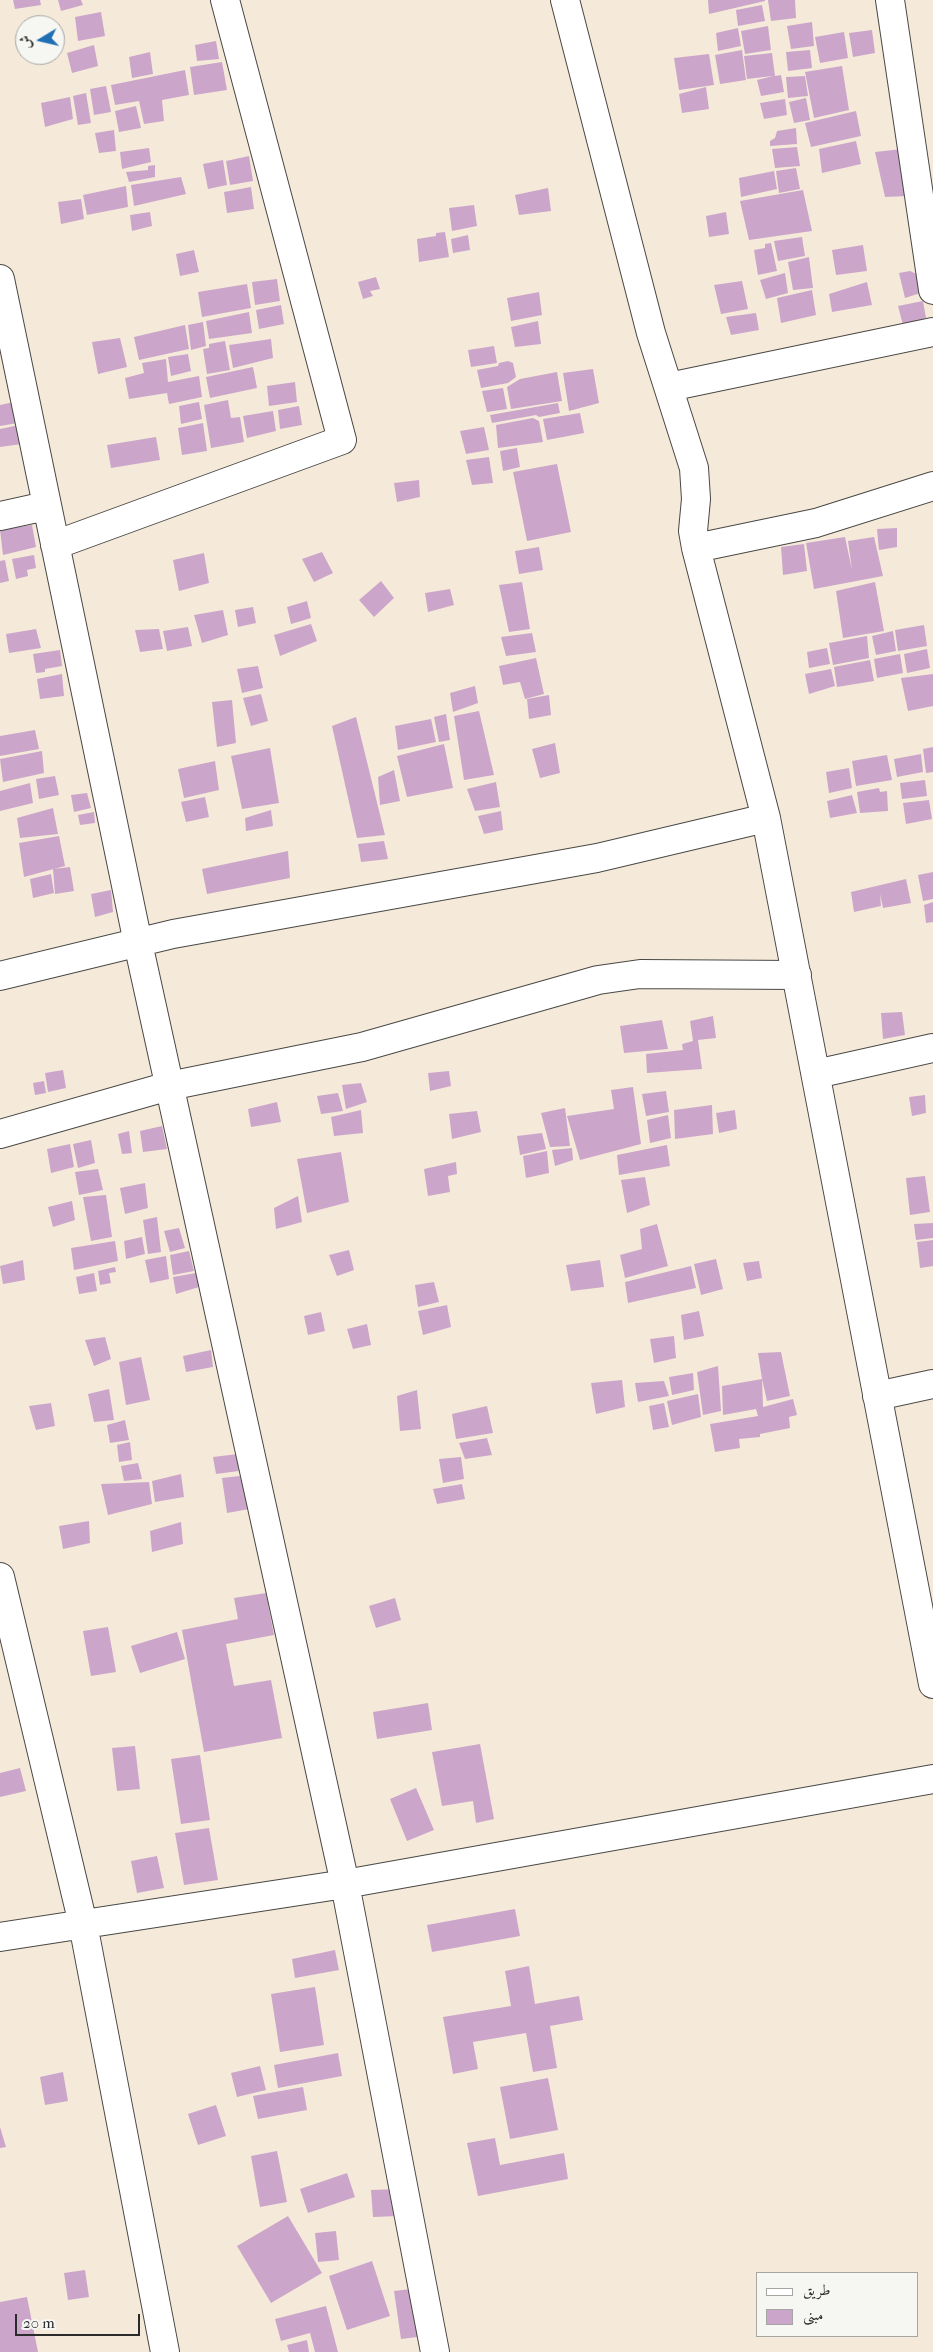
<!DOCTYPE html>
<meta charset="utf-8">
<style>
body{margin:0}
#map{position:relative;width:933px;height:2352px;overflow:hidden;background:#f5eada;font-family:"IM FELL French Canon",Amiri,serif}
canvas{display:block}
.legend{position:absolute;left:756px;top:2272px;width:162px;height:65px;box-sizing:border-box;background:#f6f6f2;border:1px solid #a5a5a2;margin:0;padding:6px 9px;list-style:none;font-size:15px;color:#2b2b2b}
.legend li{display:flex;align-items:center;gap:10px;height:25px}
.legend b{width:25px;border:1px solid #a5a5a2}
.north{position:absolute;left:15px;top:15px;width:50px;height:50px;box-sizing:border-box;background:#f6f6f2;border:1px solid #a5a5a2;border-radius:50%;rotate:261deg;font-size:14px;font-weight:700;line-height:20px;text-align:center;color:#2b2b2b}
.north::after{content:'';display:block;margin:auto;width:18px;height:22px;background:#1f6fb2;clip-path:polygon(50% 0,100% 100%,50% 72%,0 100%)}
.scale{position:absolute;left:15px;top:2314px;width:125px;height:22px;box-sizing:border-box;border:2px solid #2b2b2b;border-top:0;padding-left:6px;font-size:15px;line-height:18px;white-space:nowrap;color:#2b2b2b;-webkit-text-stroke:4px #f6f6f2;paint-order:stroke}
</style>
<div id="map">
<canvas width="933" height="2352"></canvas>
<ul class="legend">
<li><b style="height:6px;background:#fff"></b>طريق</li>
<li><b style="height:14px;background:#cca6ca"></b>مبنى</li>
</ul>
<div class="north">ش</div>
<div class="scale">20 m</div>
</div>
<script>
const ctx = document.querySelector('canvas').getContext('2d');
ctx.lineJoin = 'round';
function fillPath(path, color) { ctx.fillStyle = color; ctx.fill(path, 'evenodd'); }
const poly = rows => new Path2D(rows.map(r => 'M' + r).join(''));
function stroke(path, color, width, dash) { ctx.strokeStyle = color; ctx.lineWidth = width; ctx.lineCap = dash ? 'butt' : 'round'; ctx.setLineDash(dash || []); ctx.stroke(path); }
const building = poly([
 [13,0,40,0,41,5,15,9],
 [58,0,81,0,83,5,61,11],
 [708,0,765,0,765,1,709,14],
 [768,0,795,0,796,18,771,21],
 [762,5,765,21,738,26,736,10],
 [101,12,105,36,78,41,75,17],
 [812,22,814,46,791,49,787,26],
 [768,26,771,50,745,54,741,31],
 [738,28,741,46,718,51,716,33],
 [872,30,875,53,853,57,849,33],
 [844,32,848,58,820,63,815,37],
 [216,41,219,59,197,61,195,45],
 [94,45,98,66,72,73,67,53],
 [742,50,746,80,720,84,715,55],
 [810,50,812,68,788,71,786,52],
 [150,52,153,74,132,78,129,57],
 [772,53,775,76,781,75,784,92,761,96,757,80,773,76,747,79,744,56],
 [709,54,714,85,679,90,674,58],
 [222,62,227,90,194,95,190,67],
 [842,66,849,110,814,118,805,72],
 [185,70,189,95,162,100,164,121,144,124,139,101,115,105,111,85],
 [805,76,808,96,788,98,786,77],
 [106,86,111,112,94,115,90,89],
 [706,87,709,109,682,113,679,94],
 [86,93,91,123,78,125,73,96],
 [70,97,73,119,45,127,41,103],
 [806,98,810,120,794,123,789,102],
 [785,99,787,115,764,119,760,103],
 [136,106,141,128,119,132,115,111],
 [856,111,861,136,811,147,805,123],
 [796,128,797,144,770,146,770,141,775,138,777,131],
 [114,130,116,151,99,153,95,133],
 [856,141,861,164,822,173,819,149],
 [797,147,800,166,775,168,772,149],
 [149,148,151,162,122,169,120,152],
 [902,149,908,196,885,197,875,152],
 [249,156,253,181,230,185,226,161],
 [223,160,227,185,208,189,203,164],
 [155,165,155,177,129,182,126,172,148,170,148,166],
 [796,168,800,189,779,193,776,171],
 [774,171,777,189,741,197,739,178],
 [181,177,186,194,134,206,131,185],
 [126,186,128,207,87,215,83,195],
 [251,187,254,209,227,213,224,192],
 [548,188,551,211,519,215,515,195],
 [803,190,812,231,749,240,740,201],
 [81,199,84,219,61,224,58,202],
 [474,205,477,226,452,231,449,208],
 [150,212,152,226,132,231,130,215],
 [726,212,729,234,709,237,706,216],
 [445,232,449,257,419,262,417,239,436,236,436,233],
 [468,235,470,250,453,253,451,239],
 [802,237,805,256,778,261,774,241],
 [771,243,777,271,758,275,754,250,765,248,765,244],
 [863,245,867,271,836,275,832,250],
 [194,250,199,272,180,276,176,254],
 [809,257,813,288,793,290,788,262],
 [910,271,925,278,927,291,905,298,899,273],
 [785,273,788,293,766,299,760,280],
 [376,277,380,289,370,291,373,296,363,299,358,282],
 [277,279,280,301,255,305,252,282],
 [742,281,748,309,721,314,714,285],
 [867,282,872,305,832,312,829,294],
 [247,284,251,308,202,317,198,292],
 [812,290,816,315,781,323,777,298],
 [539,292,542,315,511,321,507,298],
 [923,301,926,318,903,325,898,306],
 [281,305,284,324,259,329,256,310],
 [249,312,252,333,209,339,206,321],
 [756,313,759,330,731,335,726,317],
 [538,321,541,344,515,347,511,327],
 [203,322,206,346,191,350,188,325],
 [185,325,189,349,139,360,134,337],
 [120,338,127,367,98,374,92,342],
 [271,339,273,358,233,368,229,345],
 [225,341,230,370,207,374,203,349,209,348,209,344],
 [494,346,497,363,471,367,468,350],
 [188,354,191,371,171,376,168,357],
 [166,359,168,382,199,376,202,397,169,404,167,393,129,399,125,378,144,373,142,363],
 [508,361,513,363,516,377,508,383,481,388,477,370,498,366,499,363],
 [253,367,257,388,210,398,206,377],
 [593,369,599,403,569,411,563,373],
 [557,372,562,401,511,409,507,387,520,379],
 [295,382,297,402,269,406,267,386],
 [503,388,507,409,487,412,482,391],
 [228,400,231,418,240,417,244,442,211,448,204,405],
 [14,402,18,423,0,426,0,405],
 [199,402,202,419,181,424,179,406],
 [558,403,560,413,539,417,536,415,492,423,490,415],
 [299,406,302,425,280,429,278,410],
 [273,411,276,431,247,438,243,416],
 [580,413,584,433,547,440,543,419],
 [533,418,539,421,543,442,498,448,496,425],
 [203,423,207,451,182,455,178,428],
 [19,425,22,444,0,447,0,429],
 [484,427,489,450,466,454,460,431],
 [156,437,160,460,111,468,107,445],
 [517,448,520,467,503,471,500,451],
 [489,457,493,483,472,485,466,460],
 [557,464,571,532,527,541,513,472],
 [419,480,420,497,397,502,394,483],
 [32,525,36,547,3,555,0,530],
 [897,528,897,547,879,550,877,529],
 [845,537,852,570,848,541,874,537,883,576,814,589,806,543],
 [804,544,807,571,783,575,781,547],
 [539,547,543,570,519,574,515,551],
 [322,552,333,573,314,582,302,559],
 [204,553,209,583,179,591,173,560],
 [34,555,36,568,27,570,28,576,16,579,12,559],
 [5,560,9,581,0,583,0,561],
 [381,581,394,598,374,617,359,600],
 [522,582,530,629,509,632,499,585],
 [875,582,884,631,843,638,836,591],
 [450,589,454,605,428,612,425,593],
 [307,601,311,618,291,624,287,607],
 [253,607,256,623,238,627,235,610],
 [223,610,228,635,202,643,194,615],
 [311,624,317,641,280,656,274,635],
 [924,625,927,646,898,651,895,630],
 [188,627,192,646,167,651,163,631],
 [36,629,41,648,9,653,6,634],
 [159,629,163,649,140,652,135,630],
 [893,631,896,651,876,655,872,636],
 [532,633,536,652,506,656,501,637],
 [867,636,869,658,833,665,829,643],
 [827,648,830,664,809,668,807,652],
 [927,649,930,668,907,673,904,654],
 [60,650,62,666,45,669,45,672,36,673,33,654],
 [900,654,903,673,877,678,874,659],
 [536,658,544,694,525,699,520,682,503,685,499,666],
 [870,660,874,681,837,687,834,667],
 [258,666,263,688,242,693,237,669],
 [831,669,835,686,809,694,805,674],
 [62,674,64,696,40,699,37,679],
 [933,674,933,706,908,711,901,678],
 [475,686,478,703,453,712,450,693],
 [261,694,268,721,251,726,243,698],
 [549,695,551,715,529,719,527,699],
 [232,700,236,743,217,747,212,702],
 [479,711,494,775,464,780,454,716],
 [446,714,450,740,439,742,434,717],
 [356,717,385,835,357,838,332,726],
 [431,719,436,742,398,750,395,726],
 [35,730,39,749,0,756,0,736],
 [555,743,560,773,540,778,532,749],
 [444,744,453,788,407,797,397,756],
 [933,747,933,772,926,773,923,749],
 [270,748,279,803,242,809,231,756],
 [42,751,44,773,3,782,0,759],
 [921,754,923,772,897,777,894,759],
 [887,755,892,780,856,786,852,761],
 [215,761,219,790,184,798,178,769],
 [849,768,852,788,829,793,826,772],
 [394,770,400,801,380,805,378,777],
 [55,776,59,795,39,799,36,779],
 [925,780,927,796,902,799,900,783],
 [496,782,500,807,475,811,467,789],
 [30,783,33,803,0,811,0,791],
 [879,788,880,792,887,791,888,811,860,813,857,792],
 [87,793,91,808,74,812,71,795],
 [852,795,857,813,830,818,827,801],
 [205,797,209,817,186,822,181,802],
 [929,800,932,819,906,824,903,803],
 [53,808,58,834,20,838,17,818],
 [271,810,273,826,246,831,245,818],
 [501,811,503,830,484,834,478,816],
 [94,812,95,823,80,825,78,815],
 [59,836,65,866,24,877,19,843],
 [384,841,388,859,361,862,358,844],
 [288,851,290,878,207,894,202,869],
 [70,867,74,891,55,894,53,869],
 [933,872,933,899,923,901,918,875],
 [51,874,54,893,33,898,30,879],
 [906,879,911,903,883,908,880,894,881,906,854,912,851,892],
 [111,890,113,912,95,917,91,894],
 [933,902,933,922,926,923,924,905],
 [902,1012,905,1035,883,1039,881,1013],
 [713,1016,716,1038,698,1040,702,1069,647,1073,646,1054,683,1050,682,1044,693,1041,690,1021],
 [662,1020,668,1049,624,1053,620,1026],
 [63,1070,66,1088,48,1092,45,1073],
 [449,1071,451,1086,430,1091,428,1073],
 [44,1081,46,1093,35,1095,33,1083],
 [361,1083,367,1102,346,1109,342,1085],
 [633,1087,641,1144,580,1160,567,1116,614,1109,611,1090],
 [666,1091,669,1112,646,1116,642,1094],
 [338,1093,343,1111,321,1114,317,1096],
 [925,1095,926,1113,912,1116,909,1097],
 [277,1102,281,1122,251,1127,248,1109],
 [712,1105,713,1134,675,1139,674,1110],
 [565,1108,570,1146,550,1147,541,1113],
 [361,1110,363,1133,334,1136,331,1117],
 [735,1110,737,1129,719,1133,716,1113],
 [477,1111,481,1132,452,1139,449,1114],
 [668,1115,671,1138,650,1143,647,1120],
 [162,1126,167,1149,143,1152,140,1131],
 [129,1131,132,1153,122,1154,118,1134],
 [542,1133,546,1149,520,1155,517,1136],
 [91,1140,95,1163,78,1168,73,1144],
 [70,1144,74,1167,51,1173,47,1149],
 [667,1145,670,1166,619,1175,617,1155],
 [572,1148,573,1160,555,1166,552,1150],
 [547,1151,549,1173,526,1178,523,1156],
 [341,1152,349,1202,307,1213,297,1159],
 [456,1162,457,1174,448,1176,450,1192,428,1196,424,1169],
 [98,1169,103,1190,79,1195,75,1172],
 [925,1176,930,1212,910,1215,906,1178],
 [645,1177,650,1205,627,1213,621,1180],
 [145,1183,148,1208,125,1214,120,1188],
 [106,1195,112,1237,91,1241,83,1197],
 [298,1196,302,1222,276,1229,274,1208],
 [72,1201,75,1220,53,1227,48,1207],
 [157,1217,161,1252,148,1254,143,1220],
 [933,1223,933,1238,916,1240,914,1224],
 [657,1224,668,1266,625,1278,620,1255,642,1249,640,1229],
 [179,1228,185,1248,170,1252,164,1231],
 [142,1237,145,1254,126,1259,124,1241],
 [933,1240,933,1266,920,1268,917,1242],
 [115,1241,118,1261,74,1270,71,1248],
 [349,1250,354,1270,337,1276,329,1255],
 [189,1251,194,1271,173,1275,170,1255],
 [166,1256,169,1279,150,1283,145,1260],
 [716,1259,723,1289,701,1295,694,1264],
 [23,1260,25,1280,3,1284,0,1266],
 [600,1260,604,1287,571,1291,566,1265],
 [759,1261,762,1278,747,1281,743,1263],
 [691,1266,696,1288,628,1303,625,1282],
 [115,1267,116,1272,109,1273,111,1283,100,1285,98,1271],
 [94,1273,97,1291,79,1294,76,1277],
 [196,1273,199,1287,176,1294,173,1277],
 [434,1282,439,1302,418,1307,415,1285],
 [447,1305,451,1327,423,1335,418,1311],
 [699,1311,704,1336,684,1340,681,1315],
 [321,1312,325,1331,308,1335,304,1316],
 [367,1324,371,1345,353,1349,347,1329],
 [674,1336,676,1358,654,1363,650,1339],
 [105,1337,111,1359,94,1366,85,1340],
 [211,1350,213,1367,186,1372,183,1356],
 [781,1352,790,1396,767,1401,762,1379,763,1407,793,1399,797,1415,789,1417,790,1428,760,1434,760,1437,739,1439,740,1448,715,1452,710,1424,758,1416,756,1409,723,1415,722,1386,762,1379,758,1353],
 [141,1357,150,1400,126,1405,119,1362],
 [718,1366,721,1411,703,1415,697,1372],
 [693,1373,694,1390,672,1395,669,1377],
 [622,1380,625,1407,596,1414,591,1383],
 [664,1381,669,1396,638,1402,635,1383],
 [109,1389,114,1420,94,1422,88,1394],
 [417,1390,421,1429,400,1431,397,1396],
 [698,1394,701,1417,672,1425,667,1401],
 [51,1403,55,1426,36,1430,29,1406],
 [664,1403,669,1427,653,1430,649,1406],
 [487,1406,493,1433,456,1439,452,1414],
 [125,1420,129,1440,110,1443,107,1425],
 [487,1438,492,1455,465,1459,459,1443],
 [130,1442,132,1460,119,1462,117,1445],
 [238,1454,239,1471,216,1474,213,1457],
 [461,1457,464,1479,443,1483,439,1459],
 [138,1463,142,1479,124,1481,121,1466],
 [181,1474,184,1497,155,1502,152,1481],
 [240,1476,249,1509,227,1513,222,1478],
 [149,1482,152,1504,108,1515,101,1484],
 [462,1484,465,1499,437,1504,433,1489],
 [89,1521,90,1543,63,1549,59,1526],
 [181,1522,183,1544,152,1552,150,1531],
 [266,1593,274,1635,226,1644,234,1686,271,1680,282,1738,204,1752,182,1630,238,1619,234,1598],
 [395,1598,401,1620,376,1628,369,1606],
 [108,1627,116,1672,91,1676,83,1631],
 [177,1632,185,1659,140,1673,131,1646],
 [428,1703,432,1730,377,1739,373,1712],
 [480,1744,494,1819,476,1823,473,1801,442,1806,432,1752],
 [135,1746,140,1789,117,1791,112,1748],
 [200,1755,210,1820,181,1824,171,1759],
 [20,1768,26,1791,0,1797,0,1773],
 [416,1788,434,1830,407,1841,390,1799],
 [209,1828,218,1880,184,1885,175,1833],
 [157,1856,164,1888,137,1893,131,1861],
 [515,1909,520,1936,432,1952,427,1925],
 [335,1950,339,1970,295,1978,292,1959],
 [529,1966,535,2004,579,1996,583,2020,550,2026,557,2068,533,2072,526,2033,473,2042,478,2069,453,2074,443,2017,511,2006,505,1971],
 [315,1987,324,2045,280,2052,271,1994],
 [338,2053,342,2076,278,2088,274,2065],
 [260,2066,266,2090,237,2097,231,2073],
 [63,2072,68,2101,45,2105,40,2077],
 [548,2078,558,2130,510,2139,500,2087],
 [303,2087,307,2110,258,2119,253,2096],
 [216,2105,226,2136,198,2145,188,2114],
 [0,2127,6,2147,0,2148],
 [495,2138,500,2165,564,2153,568,2179,478,2196,467,2143],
 [277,2151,287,2202,260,2207,251,2156],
 [347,2173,355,2197,308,2213,300,2189],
 [398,2189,399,2216,373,2217,371,2190],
 [288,2216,322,2273,271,2303,237,2246],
 [336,2231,339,2260,318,2262,315,2233],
 [372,2261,390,2316,347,2330,329,2276],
 [85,2270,89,2297,68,2300,64,2273],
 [419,2288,426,2336,401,2339,394,2291],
 [27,2297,38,2352,0,2352,0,2302],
 [326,2306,338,2352,315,2352,310,2333,281,2341,275,2319],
 [307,2340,309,2352,289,2352,287,2345]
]);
const minor = poly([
 [565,0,651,333,694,468,696,499,693,531,696,548,766,818,933,1684],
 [890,0,933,290],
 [0,279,138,943,345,1884,435,2352],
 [669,387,933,332],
 [0,516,46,506],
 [55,545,342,440,225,0],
 [696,548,816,523,933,486],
 [0,976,173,934,597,858,766,818],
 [816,1074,933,1048],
 [0,1134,169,1086,362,1047,598,980,640,974,797,975],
 [877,1396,933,1384],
 [0,1577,83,1924,165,2352],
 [0,1937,345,1884,933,1779]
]);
fillPath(building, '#cca6ca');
stroke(minor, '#494845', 30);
stroke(minor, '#fff', 28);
</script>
